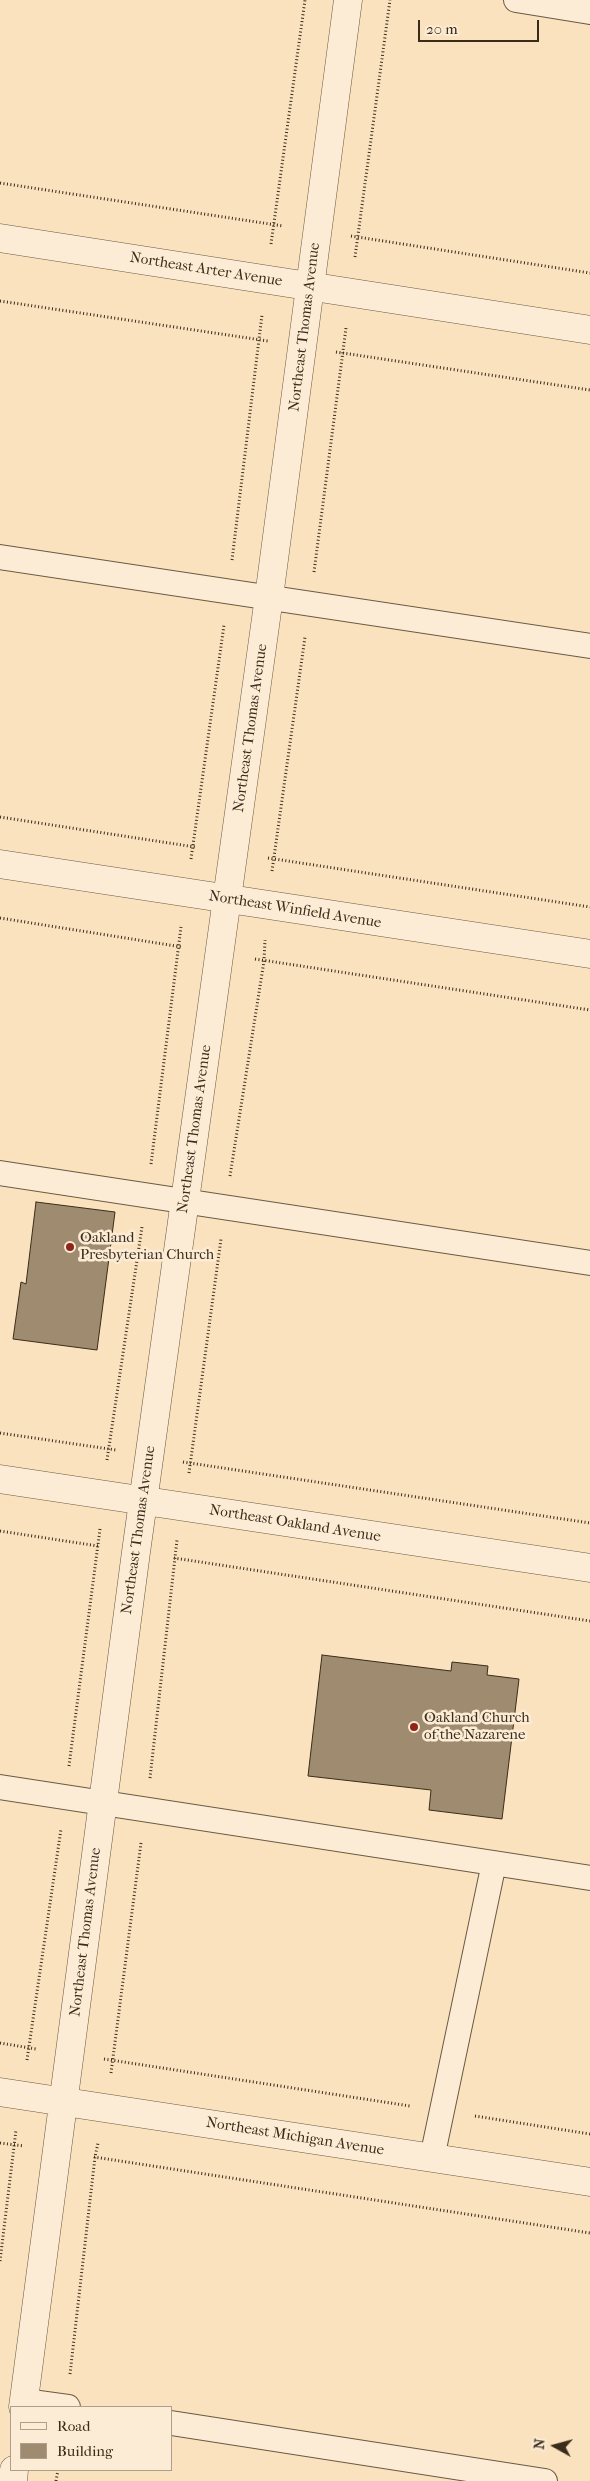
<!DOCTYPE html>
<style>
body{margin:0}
#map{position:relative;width:590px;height:2481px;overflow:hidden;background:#fbe2bf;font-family:"IM FELL French Canon",serif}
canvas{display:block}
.legend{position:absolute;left:10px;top:2406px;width:162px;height:65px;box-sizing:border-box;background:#fcecd5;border:1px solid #ae9f8a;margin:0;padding:6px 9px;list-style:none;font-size:15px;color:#3a2c1a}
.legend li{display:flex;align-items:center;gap:10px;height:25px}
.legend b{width:25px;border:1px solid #ae9f8a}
.north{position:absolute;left:530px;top:2421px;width:50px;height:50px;-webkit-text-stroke:4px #fcecd5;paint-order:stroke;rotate:277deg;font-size:14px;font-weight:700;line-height:20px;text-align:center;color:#3a2c1a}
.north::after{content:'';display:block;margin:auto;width:18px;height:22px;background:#3a2c1a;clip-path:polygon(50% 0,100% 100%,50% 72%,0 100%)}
.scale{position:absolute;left:418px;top:20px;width:121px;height:22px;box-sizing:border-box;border:2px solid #3a2c1a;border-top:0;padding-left:6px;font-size:15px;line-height:18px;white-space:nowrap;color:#3a2c1a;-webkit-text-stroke:4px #fcecd5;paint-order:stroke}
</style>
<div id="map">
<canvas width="590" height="2481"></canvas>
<ul class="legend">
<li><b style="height:6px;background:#fcecd5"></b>Road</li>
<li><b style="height:14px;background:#9e8b70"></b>Building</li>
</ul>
<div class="north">N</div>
<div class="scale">20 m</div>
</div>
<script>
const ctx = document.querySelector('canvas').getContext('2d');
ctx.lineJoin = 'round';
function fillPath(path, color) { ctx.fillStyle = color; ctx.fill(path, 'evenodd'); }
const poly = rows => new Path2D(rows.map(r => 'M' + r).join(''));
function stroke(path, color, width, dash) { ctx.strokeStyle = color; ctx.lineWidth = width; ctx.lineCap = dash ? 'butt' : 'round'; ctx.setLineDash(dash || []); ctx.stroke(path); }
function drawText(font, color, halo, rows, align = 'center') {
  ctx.font = font + ' "IM FELL French Canon",serif'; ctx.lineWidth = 5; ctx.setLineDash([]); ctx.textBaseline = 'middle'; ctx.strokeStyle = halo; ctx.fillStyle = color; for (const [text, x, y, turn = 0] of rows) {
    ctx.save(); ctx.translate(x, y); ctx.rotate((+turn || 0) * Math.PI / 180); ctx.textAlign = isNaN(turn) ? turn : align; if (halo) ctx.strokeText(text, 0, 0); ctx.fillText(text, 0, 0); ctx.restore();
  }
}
const building = poly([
 [36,1202,115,1212,97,1350,13,1339,21,1282,26,1284,36,1202],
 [322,1655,451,1671,452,1662,488,1666,487,1675,519,1679,502,1819,429,1810,431,1790,308,1776,322,1655]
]);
const path = poly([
 [0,183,283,226],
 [351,236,590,273],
 [271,244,305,0],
 [355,257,390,0],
 [0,301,268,341],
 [336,352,590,390],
 [232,560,262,315],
 [314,572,346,328],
 [0,817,195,847],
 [268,858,590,907],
 [191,859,224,625],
 [272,871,305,637],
 [0,918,182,947],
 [255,959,590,1010],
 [151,1164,181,927],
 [230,1176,264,961,265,940],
 [0,1433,116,1450],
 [107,1460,142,1227],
 [183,1462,590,1523],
 [189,1473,221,1239],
 [0,1531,98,1546],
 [174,1558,590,1621],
 [69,1766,100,1529],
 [150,1778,177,1540],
 [0,2043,36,2049],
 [104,2059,410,2106],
 [27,2060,61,1829],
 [111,2073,141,1843],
 [475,2116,590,2134],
 [0,2143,24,2146],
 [94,2157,590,2233],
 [0,2261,16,2130],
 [70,2374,95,2157,98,2143],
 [56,2481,58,2470]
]);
const service = poly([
 [516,0,590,12],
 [0,557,590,646],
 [0,1173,590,1263],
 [0,1787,590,1878],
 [432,2158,494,1863],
 [24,2401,68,2407],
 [171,2423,545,2481]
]);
const minor = poly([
 [0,238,590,330],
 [0,864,590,954],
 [0,1479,590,1568],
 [0,2092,590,2182],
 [23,2407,136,1552,269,597,348,0],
 [13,2481,14,2470]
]);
const markers = [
 [70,1247,5,"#8f2418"],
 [414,1727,5,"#8f2418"]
];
const streetNames = [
 ["Northeast Arter Avenue",206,270,9],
 ["Northeast Thomas Avenue",305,327,-83],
 ["Northeast Thomas Avenue",251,728,-82],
 ["Northeast Winfield Avenue",295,910,9],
 ["Northeast Thomas Avenue",195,1129,-82],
 ["Northeast Oakland Avenue",295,1524,9],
 ["Northeast Thomas Avenue",139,1530,-82],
 ["Northeast Thomas Avenue",86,1932,-83],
 ["Northeast Michigan Avenue",295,2137,9]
];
const poiNames = [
 ["Oakland",80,1238],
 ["Presbyterian Church",80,1255],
 ["Oakland Church",424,1718],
 ["of the Nazarene",424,1735]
];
fillPath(building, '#9e8b70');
stroke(building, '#3a2c1a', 1);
stroke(service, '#6a5a43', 26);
stroke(minor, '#6a5a43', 29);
stroke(path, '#3a2c1a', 3, [1, 2.5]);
stroke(service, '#fcecd5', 24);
stroke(minor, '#fcecd5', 28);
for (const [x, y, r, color] of markers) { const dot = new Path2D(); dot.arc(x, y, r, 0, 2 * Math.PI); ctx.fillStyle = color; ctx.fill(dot); stroke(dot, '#fcecd5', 2); }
drawText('15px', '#3a2c1a', '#fcecd5', streetNames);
drawText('15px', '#3a2c1a', '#fcecd5', poiNames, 'left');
</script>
